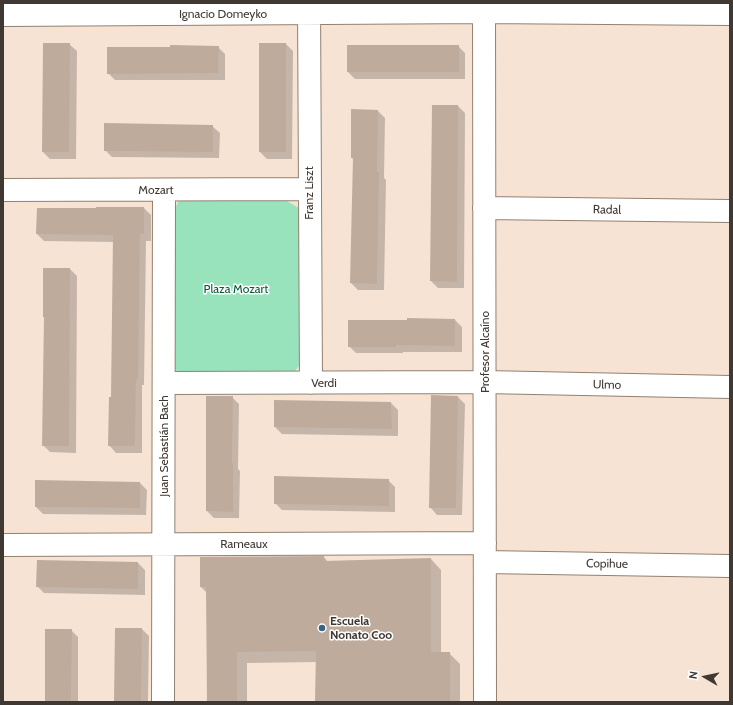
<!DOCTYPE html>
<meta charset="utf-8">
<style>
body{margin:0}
#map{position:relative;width:733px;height:705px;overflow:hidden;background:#f7e3d3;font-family:Cabin,sans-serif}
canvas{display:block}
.frame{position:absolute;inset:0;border:4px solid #403832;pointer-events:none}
.north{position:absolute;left:685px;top:657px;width:40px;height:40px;-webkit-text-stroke:3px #fff;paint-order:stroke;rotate:279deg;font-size:11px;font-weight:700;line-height:16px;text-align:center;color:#403832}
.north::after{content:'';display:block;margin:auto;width:14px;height:18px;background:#403832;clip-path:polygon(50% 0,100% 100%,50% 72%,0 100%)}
</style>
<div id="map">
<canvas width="733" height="705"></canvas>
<div class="frame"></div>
<div class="north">N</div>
</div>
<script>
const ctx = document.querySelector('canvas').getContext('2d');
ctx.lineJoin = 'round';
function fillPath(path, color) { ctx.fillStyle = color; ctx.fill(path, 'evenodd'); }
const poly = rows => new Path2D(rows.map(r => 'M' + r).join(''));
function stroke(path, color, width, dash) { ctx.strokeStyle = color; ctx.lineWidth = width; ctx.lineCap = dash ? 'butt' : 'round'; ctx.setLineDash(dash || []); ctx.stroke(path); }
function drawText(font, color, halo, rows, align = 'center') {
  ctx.font = font + ' Cabin,sans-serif'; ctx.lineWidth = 3; ctx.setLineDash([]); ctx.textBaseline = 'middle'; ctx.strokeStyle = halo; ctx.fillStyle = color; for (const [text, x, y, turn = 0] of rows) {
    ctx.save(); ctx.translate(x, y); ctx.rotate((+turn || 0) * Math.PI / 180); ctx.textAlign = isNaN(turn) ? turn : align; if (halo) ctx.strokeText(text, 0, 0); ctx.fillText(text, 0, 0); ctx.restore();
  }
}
const green = poly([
 [179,200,287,201,299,208,299,366,291,376,183,377,173,367,174,211]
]);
const shadow = poly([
 [69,44,77,51,76,159,50,159,43,152],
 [286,44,293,51,292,159,267,159,260,152],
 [458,46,465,53,465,79,355,79,348,72],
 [218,47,225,54,225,80,115,80,108,73],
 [433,106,458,106,465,113,464,288,438,288,431,281],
 [378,111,385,118,384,178,386,180,384,290,358,290,351,283,354,160,352,158],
 [212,126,220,133,219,158,112,157,105,150],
 [144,208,151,215,151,241,146,241,144,385,142,385,142,453,116,453,109,445,112,398,114,242,44,241,37,234,38,209],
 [44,269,70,269,77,276,76,453,50,452,43,445,45,318],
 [455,320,462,327,462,352,403,352,403,353,356,353,349,346],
 [232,397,239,404,238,469,240,471,239,518,214,518,207,511],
 [458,397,465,404,462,515,437,515,430,507],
 [275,401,391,403,398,410,398,436,282,434,275,427],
 [388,480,395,487,395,512,282,510,275,503],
 [140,483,147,490,146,515,43,514,36,507],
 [324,557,328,562,431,559,441,570,441,653,449,653,460,664,460,702,316,702,317,662,247,663,247,702,208,702,207,593,201,587],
 [138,563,145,570,145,595,44,593,37,586],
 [142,629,149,636,148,702,115,702],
 [71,630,78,637,78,702,45,702]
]);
const building = poly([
 [43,43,70,43,69,152,42,152],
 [259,43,286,43,286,152,259,152],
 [170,45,219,46,218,73,107,74,107,47,170,47],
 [347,45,459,45,459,72,347,72],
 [432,105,458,105,457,282,430,281],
 [351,109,378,110,377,172,379,172,377,284,350,283,353,158,351,158],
 [104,123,213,125,213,152,104,151],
 [96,207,144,207,144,234,140,234,138,379,136,379,135,446,108,446,109,397,111,397,113,235,36,234,37,208,96,208],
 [43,268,70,268,69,446,42,446,44,317,43,317],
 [407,318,455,319,455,346,396,345,396,347,348,347,348,320,407,320],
 [431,395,458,396,456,508,429,508],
 [206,396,233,396,232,463,233,463,233,512,206,511],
 [274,400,391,402,392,429,274,427],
 [274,476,389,479,389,506,274,504],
 [35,480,140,482,140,508,35,507],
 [324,556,324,561,431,558,431,652,450,652,450,702,315,702,316,651,237,652,237,702,207,702,206,587,200,587,200,557],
 [37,560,138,562,138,589,36,587],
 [115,628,142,628,141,702,114,702],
 [45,629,72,629,71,702,45,702]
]);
const minor = poly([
 [309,3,311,383],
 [484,3,485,702],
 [3,15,484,12,730,14],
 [3,190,309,189],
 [484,208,730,211],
 [164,383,485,382,730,387],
 [3,545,485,543],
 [485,562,730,566],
 [163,702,164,190]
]);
const markers = [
 [322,628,4,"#346683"]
];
const streetNames = [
 ["Ignacio Domeyko",223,14],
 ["Mozart",156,190],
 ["Franz Liszt",309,193,-90],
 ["Radal",607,210,1],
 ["Profesor Alcaíno",485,352,-90],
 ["Verdi",324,383],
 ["Ulmo",607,385,1],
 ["Juan Sebastián Bach",164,446,-90],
 ["Rameaux",244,544],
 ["Copihue",607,564,1]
];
const parkNames = [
 ["Plaza Mozart",236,289]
];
const poiNames = [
 ["Escuela",330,621],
 ["Nonato Coo",330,635]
];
fillPath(green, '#99e3bc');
fillPath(shadow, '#0003');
fillPath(building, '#beab9c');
stroke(minor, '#928071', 24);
stroke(minor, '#fff', 22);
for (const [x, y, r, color] of markers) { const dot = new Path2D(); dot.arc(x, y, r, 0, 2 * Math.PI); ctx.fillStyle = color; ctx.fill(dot); stroke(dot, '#fff', 1.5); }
drawText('12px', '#403832', '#fff', streetNames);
drawText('12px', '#075839', '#fff', parkNames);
drawText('bold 12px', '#403832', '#fff', poiNames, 'left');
</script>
